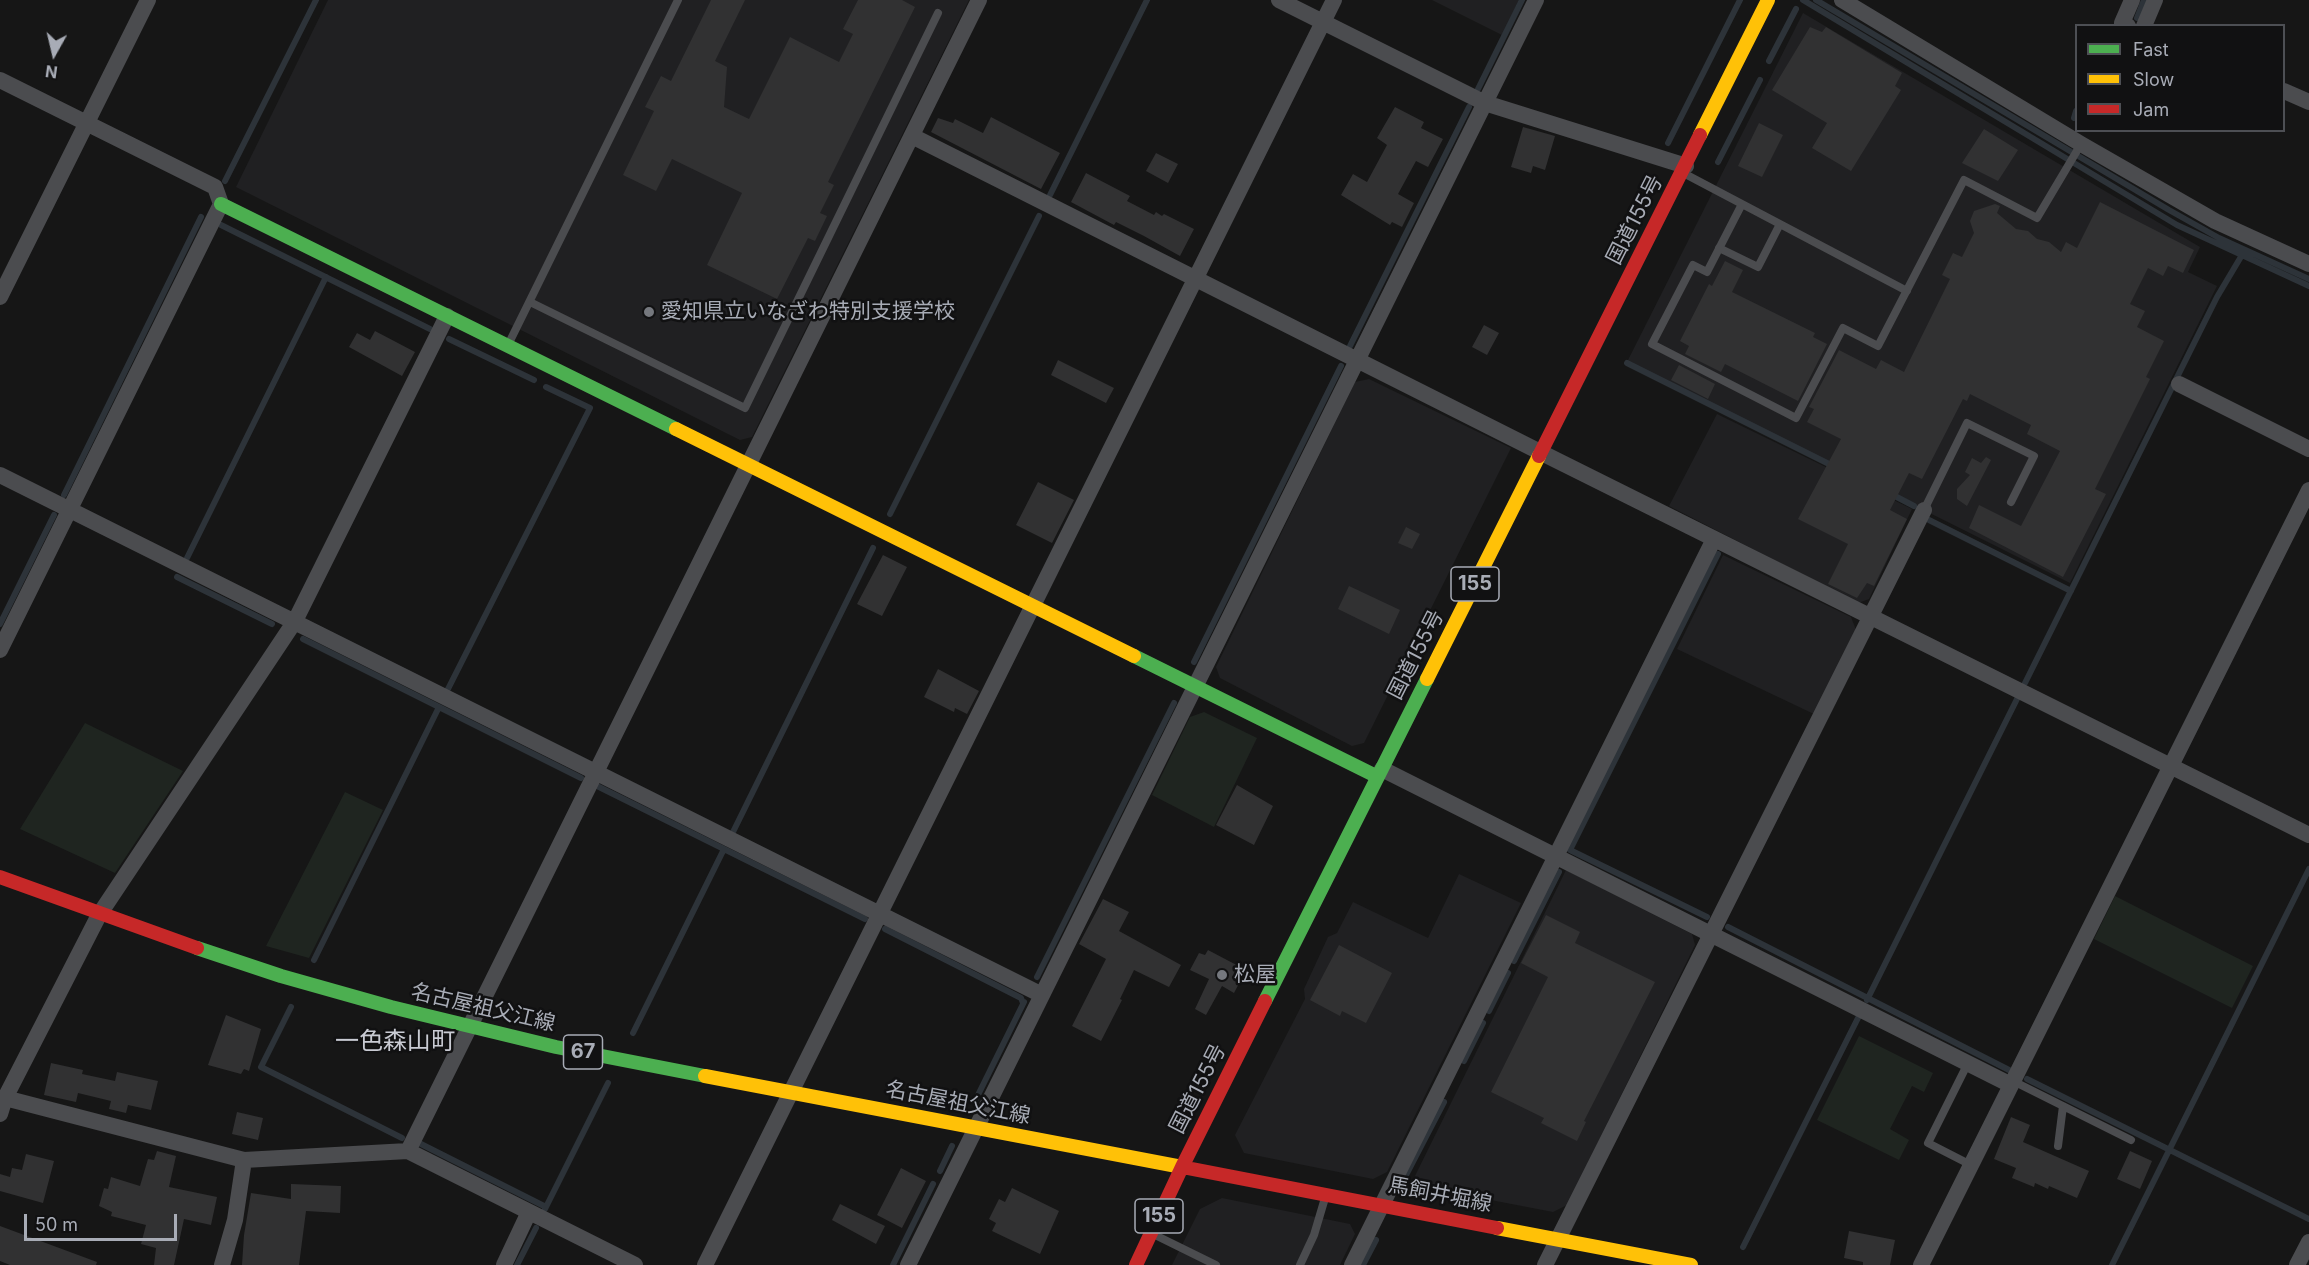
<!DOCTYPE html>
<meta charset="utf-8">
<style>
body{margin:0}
#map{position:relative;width:2309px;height:1265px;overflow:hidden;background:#161616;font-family:Inter,sans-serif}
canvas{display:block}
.legend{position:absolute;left:2075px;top:24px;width:210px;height:108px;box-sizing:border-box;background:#111112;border:2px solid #4d4f54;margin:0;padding:8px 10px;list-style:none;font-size:18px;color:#a8acb6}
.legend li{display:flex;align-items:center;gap:12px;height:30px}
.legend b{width:30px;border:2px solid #4d4f54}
.north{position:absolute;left:24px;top:24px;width:60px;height:60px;-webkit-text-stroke:4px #111112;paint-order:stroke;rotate:188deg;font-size:16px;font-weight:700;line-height:24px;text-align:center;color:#a8acb6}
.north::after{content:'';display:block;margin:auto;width:21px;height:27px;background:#a8acb6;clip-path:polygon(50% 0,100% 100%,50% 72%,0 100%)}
.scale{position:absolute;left:24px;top:1214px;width:153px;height:27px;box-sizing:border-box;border:3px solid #a8acb6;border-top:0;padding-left:8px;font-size:18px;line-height:21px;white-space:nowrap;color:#a8acb6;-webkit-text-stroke:4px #111112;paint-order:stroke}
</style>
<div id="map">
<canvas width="2309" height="1265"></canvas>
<ul class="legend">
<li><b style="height:8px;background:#4caf50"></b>Fast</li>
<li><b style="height:8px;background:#ffc107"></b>Slow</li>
<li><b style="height:8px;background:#c62828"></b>Jam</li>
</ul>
<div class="north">N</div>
<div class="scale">50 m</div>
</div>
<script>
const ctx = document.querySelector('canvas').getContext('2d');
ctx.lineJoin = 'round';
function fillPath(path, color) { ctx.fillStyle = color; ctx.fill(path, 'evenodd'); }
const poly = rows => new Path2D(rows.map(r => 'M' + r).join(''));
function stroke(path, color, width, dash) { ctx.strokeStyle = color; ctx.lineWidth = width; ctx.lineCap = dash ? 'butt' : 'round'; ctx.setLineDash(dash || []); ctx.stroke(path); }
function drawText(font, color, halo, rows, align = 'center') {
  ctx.font = font + ' Inter,"Noto Sans JP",sans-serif'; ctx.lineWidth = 5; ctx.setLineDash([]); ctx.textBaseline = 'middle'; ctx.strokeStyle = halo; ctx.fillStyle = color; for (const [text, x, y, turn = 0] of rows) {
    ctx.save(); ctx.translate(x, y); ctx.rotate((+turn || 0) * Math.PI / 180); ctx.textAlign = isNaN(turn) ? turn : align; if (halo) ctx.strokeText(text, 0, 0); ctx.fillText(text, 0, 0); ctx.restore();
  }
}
const built = poly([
 [328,0,969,0,752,437,740,440,236,187],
 [1432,0,1519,0,1502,35],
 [1803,13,2200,247,2188,272,2217,286,2070,583,1627,362],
 [1369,379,1511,448,1364,743,1352,746,1220,678,1216,667,1355,382],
 [1717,414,1912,509,1869,599,1858,603,1669,506],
 [1723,555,1851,617,1856,630,1816,715,1677,649],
 [1566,870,1692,934,1695,945,1567,1205,1553,1212,1418,1186,1413,1180],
 [1459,874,1521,903,1387,1172,1373,1179,1244,1153,1235,1135,1305,999,1304,989,1328,937,1337,933,1353,902,1428,938],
 [1222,1198,1350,1224,1355,1234,1340,1265,1172,1265,1200,1209]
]);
const green = poly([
 [1204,712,1257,738,1214,827,1152,795,1190,717],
 [85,723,183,771,115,873,20,829],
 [345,792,383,810,309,958,266,946],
 [2115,896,2253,966,2232,1008,2094,939],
 [1859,1036,1933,1073,1924,1092,1912,1086,1890,1129,1909,1140,1899,1160,1817,1120]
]);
const stream = poly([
 [1803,0,2177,225,2309,286],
 [1816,0,2169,210,2219,238,2309,279],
 [2137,18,2144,0],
 [1769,61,1796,9],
 [1478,89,1522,0],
 [2074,118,2076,111],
 [1668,143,1740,0],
 [1718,162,1760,80],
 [225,181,316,0],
 [1050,195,1147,0],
 [221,225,430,329],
 [449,339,534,380],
 [1350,346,1469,107],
 [1627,363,1833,466],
 [1891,494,1914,506],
 [64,495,201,217],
 [890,514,1039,216],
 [1929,520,2071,591],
 [187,558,326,277],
 [177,577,272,624],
 [0,624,54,515],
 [303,639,581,778],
 [1194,662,1341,366],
 [2025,683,2217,297,2242,255],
 [448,689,590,408,546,387],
 [597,786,865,919],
 [733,832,873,548],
 [1707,917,1570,850,1718,554],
 [1728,927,2011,1071],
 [885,929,1021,998,1023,1003],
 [314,960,439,707],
 [1514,961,1559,872],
 [1037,977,1174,703],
 [1867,1000,2017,699],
 [291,1007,261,1067,402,1138],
 [1489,1011,1508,973],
 [633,1033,724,849],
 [1464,1061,1483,1023],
 [2027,1079,2309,1219],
 [976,1099,1024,1002],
 [419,1143,546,1207],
 [940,1171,952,1146],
 [1406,1175,1444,1102],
 [545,1209,608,1083],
 [1743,1247,1858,1018],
 [517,1265,536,1228],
 [893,1265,933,1184],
 [1363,1265,1376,1240],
 [2112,1265,2309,869]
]);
const building = poly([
 [711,0,745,0,715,61,727,67,724,107,749,119,790,37,839,62,853,34,843,29,858,0,902,0,915,7,828,182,834,185,820,213,827,216,815,241,808,238,777,299,707,265,742,193,672,159,656,191,623,175,654,111,645,107,661,76,671,81],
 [1810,27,1822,32,1826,27,1902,73,1895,86,1901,90,1851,171,1812,148,1827,123,1772,90],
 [1395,107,1424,122,1421,128,1443,139,1428,167,1416,161,1398,194,1414,203,1402,227,1392,222,1390,225,1341,195,1353,174,1367,182,1387,145,1377,138],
 [991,117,1060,153,1041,189,931,132,938,118,953,123,955,119,983,133],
 [1759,123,1783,135,1762,177,1738,166],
 [1523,127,1555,136,1545,170,1533,166,1531,173,1511,167],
 [1984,129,2018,150,1998,181,1962,163],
 [1156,153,1178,164,1168,183,1146,171],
 [1086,173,1130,196,1127,201,1154,215,1156,212,1162,216,1164,214,1194,229,1180,256,1144,236,1116,222,1114,225,1071,202],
 [2100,202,2194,250,2183,273,2168,266,2163,276,2148,268,2130,304,2145,311,2137,327,2164,341,2146,377,2150,379,2095,489,2106,494,2063,577,1969,528,1979,505,2021,526,2060,451,2027,434,2031,425,1970,394,1967,401,1963,399,1922,479,1909,473,1890,510,1907,519,1874,586,1867,583,1857,598,1828,584,1848,544,1798,519,1841,439,1807,422,1814,409,1809,407,1839,350,1876,369,1881,360,1904,372,1950,279,1942,275,1953,253,1962,257,1974,233,1970,221,1974,211,1995,204,2000,206,1997,213,2016,229,2028,231,2037,239,2049,242,2061,252,2066,242,2077,248],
 [1725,261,1743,270,1732,292,1815,333,1813,337,1827,344,1798,401,1725,364,1721,372,1685,354,1689,346,1680,341,1709,284,1712,286],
 [1484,325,1499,333,1487,355,1472,347],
 [375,331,415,352,402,376,349,347,357,333,370,340],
 [1058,360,1114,388,1106,403,1051,375],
 [1679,365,1715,384,1708,399,1671,380],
 [1986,457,1991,460,1967,506,1957,499,1957,489,1970,475,1965,472,1972,458,1981,463],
 [1038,482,1074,500,1052,543,1016,525],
 [1406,527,1420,534,1412,549,1398,543],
 [883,555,907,567,882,616,857,604],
 [1349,586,1400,610,1389,634,1338,609],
 [938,669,979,691,967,714,955,708,954,712,924,697],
 [1237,785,1273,806,1254,845,1216,825],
 [1103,899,1129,912,1119,931,1181,965,1169,987,1134,970,1120,999,1122,1000,1101,1041,1072,1026,1106,959,1079,944],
 [1546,915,1580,932,1575,943,1655,982,1584,1121,1586,1122,1577,1141,1541,1123,1544,1118,1491,1092,1548,977,1521,963],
 [1339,945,1392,973,1366,1023,1342,1011,1340,1016,1310,1000],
 [1208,950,1246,970,1234,993,1222,986,1206,1015,1195,1009,1209,979,1190,970,1199,953,1205,955],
 [226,1015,261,1029,249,1071,244,1069,241,1074,208,1065],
 [51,1063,83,1070,82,1074,115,1081,117,1072,158,1081,151,1110,128,1105,126,1113,109,1109,111,1101,78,1093,76,1102,44,1095],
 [237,1112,263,1118,258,1140,232,1134],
 [2011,1117,2030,1125,2023,1142,2089,1171,2077,1198,2049,1186,2048,1189,2035,1183,2034,1187,2012,1178,2016,1168,1994,1159],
 [157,1151,176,1156,169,1187,217,1197,211,1225,184,1219,174,1265,154,1265,156,1248,141,1244,146,1225,111,1216,112,1212,99,1206,104,1188,108,1189,111,1177,140,1186,148,1159,154,1160],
 [2130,1151,2152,1161,2140,1189,2117,1179],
 [26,1154,54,1161,43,1203,0,1191,0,1174,10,1177,12,1168,22,1170],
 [901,1168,926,1181,902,1228,877,1215],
 [291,1184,341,1186,340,1213,306,1211,299,1265,242,1265,244,1235,251,1193,291,1199],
 [1012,1188,1059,1211,1040,1254,992,1231,996,1223,989,1219,999,1199,1005,1202],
 [840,1204,885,1226,876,1244,832,1220],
 [0,1226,97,1262,96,1265,10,1265,0,1261],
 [1849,1231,1895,1240,1890,1265,1863,1265,1863,1262,1844,1258]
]);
const lane = poly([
 [1687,175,1907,291],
 [1742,204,1707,272,1693,265,1652,344,1796,418,1843,328,1878,346,1964,180,2037,218,2081,144],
 [1719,248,1758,267,1780,224],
 [530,302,745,408,938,13],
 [508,345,678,0],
 [1924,510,1967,423,2034,456,2011,502],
 [1968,1063,1928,1143,1971,1165],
 [2013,1081,2131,1140],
 [2058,1146,2063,1106],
 [1157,1236,1216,1265],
 [1300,1265,1314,1235,1325,1198]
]);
const street = poly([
 [1279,0,1485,103,1686,166],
 [1842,0,2081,144,2215,221,2309,264],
 [2128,26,2122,23,2132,0],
 [2144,26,2155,0],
 [0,80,215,187,221,204,0,650],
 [2284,91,2309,102],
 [912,136,1540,452,2309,835],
 [0,297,148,0],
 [2179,384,2309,449],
 [0,475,1042,995],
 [1382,769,2011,1085],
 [5,1098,244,1160,408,1151,635,1265],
 [0,1114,5,1098,99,915,295,621,447,316],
 [408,1151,979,0],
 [222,1265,235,1220,244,1160],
 [504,1265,529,1212],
 [705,1265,1334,0],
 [908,1265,1536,0],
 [1352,1265,1714,539],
 [1545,1265,1924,510],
 [1921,1265,2309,490],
 [2297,1265,2309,1242]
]);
const fast = poly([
 [221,204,676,429],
 [1134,656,1378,777],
 [197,948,281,976,391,1007,556,1047,705,1076],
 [1265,1001,1427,679]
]);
const slow = poly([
 [1700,135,1768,0],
 [676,429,1134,656],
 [1427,679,1539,456],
 [705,1076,1182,1167],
 [1497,1228,1691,1265]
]);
const jam = poly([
 [1539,456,1700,135],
 [0,877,197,948],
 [1182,1167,1497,1228],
 [1136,1265,1182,1167,1265,1001]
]);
const markers = [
 [649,312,6,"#75787e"],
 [1222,975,6,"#75787e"]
];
const shields = [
 [1475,584,48],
 [583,1052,39],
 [1159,1216,48]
];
const shieldNames = [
 ["155",1475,584],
 ["67",583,1052],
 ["155",1159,1216]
];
const streetNames = [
 ["国道155号",1635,220,-63],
 ["国道155号",1416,655,-63],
 ["名古屋祖父江線",483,1008,13],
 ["国道155号",1198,1089,-63],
 ["名古屋祖父江線",958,1103,11],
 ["馬飼井堀線",1440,1195,11]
];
const poiNames = [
 ["愛知県立いなざわ特別支援学校",661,312],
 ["松屋",1234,975]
];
const quarterNames = [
 ["一色森山町",395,1042]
];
fillPath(built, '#202022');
fillPath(green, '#1f2520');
stroke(stream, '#2d3339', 6);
fillPath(building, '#313132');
stroke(lane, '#4b4c4f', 8);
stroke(street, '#4b4c4f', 16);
stroke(fast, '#4caf50', 14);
stroke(slow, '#ffc107', 14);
stroke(jam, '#c62828', 14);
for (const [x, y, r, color] of markers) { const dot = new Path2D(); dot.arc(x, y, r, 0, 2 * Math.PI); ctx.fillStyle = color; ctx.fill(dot); stroke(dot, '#111112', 2); }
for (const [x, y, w] of shields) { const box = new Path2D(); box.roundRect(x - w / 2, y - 17, w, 34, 4.5); ctx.fillStyle = '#111112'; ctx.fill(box); stroke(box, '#a8acb6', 1.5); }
drawText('bold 20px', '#a8acb6', null, shieldNames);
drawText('21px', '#a8acb6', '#111112', streetNames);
drawText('21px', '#a8acb6', '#111112', poiNames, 'left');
drawText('24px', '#c9cbd3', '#111112', quarterNames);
</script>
